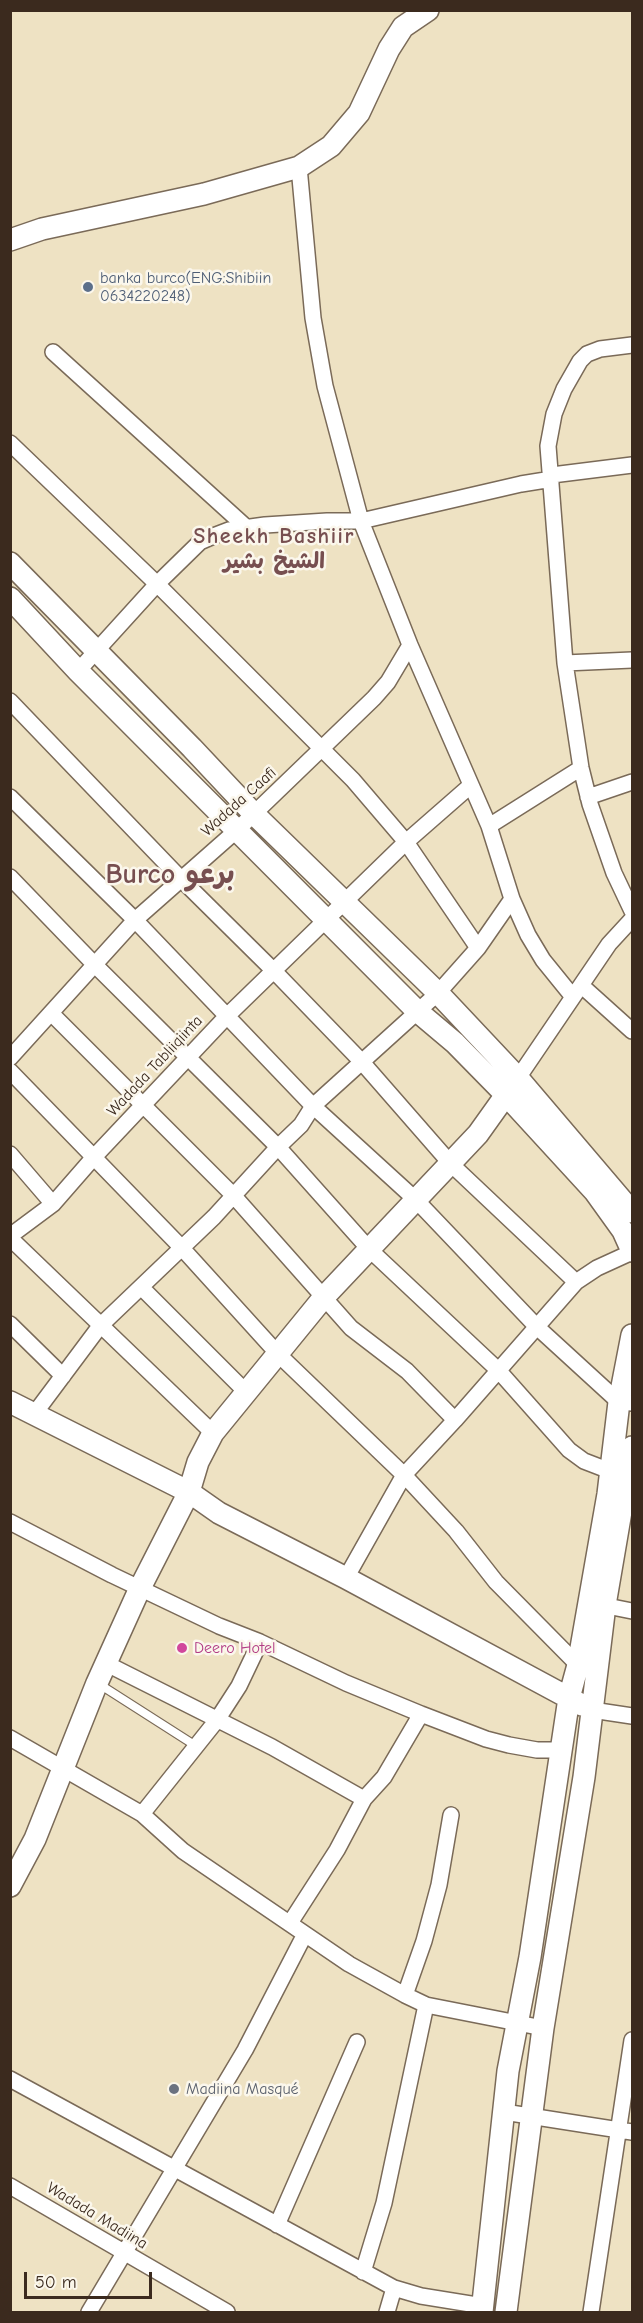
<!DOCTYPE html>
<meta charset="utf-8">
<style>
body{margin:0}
#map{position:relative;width:643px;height:2323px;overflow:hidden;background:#eee2c3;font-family:"Comic Neue",sans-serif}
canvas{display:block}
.frame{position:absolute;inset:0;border:12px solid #3b2a1e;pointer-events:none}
.scale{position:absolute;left:24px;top:2272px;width:128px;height:27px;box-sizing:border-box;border:3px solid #3b2a1e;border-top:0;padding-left:8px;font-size:18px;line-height:21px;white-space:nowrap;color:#3b2a1e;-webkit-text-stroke:4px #fbf7ec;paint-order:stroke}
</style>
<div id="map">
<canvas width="643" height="2323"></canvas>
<div class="frame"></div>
<div class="scale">50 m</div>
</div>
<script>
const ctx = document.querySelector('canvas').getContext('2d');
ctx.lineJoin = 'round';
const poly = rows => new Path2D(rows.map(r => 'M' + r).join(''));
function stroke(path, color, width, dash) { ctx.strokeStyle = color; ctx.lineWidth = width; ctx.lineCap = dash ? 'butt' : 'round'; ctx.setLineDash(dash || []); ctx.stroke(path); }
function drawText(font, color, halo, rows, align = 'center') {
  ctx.font = font + ' "Comic Neue","Playpen Sans Arabic",sans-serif'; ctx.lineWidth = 5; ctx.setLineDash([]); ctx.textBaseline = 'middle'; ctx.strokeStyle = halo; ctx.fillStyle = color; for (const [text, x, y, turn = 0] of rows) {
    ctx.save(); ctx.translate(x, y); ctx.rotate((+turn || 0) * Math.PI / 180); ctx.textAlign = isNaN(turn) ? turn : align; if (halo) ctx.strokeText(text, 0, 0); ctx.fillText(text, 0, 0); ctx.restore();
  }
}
const lane = poly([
 [99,1684,196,1746]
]);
const street = poly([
 [299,167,313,318,325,386,361,521,410,645,489,826,512,899,528,935,543,960,573,997],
 [632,345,600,349,587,354,580,361,564,389,554,414,548,446,565,663,581,768,590,804,614,873,632,911],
 [53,352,247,528],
 [10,443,157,584,353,780,406,842,478,948,512,899],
 [552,475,632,465],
 [565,663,632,660],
 [78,671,157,584,200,542,216,535,229,530,265,525,327,521,361,521,521,484,552,479],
 [10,701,181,879,274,971,361,1061,451,1164,576,1282],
 [10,797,135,920,313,1106,416,1200,537,1327,619,1402,632,1403],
 [588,797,632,782],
 [489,826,581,768],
 [10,877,94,964,278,1147,369,1249,498,1370,569,1450,584,1461,610,1471],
 [582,986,632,1031],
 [52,1014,233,1195,351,1328,407,1371,455,1420],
 [10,1058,135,920,237,830,374,698,388,682,410,645],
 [10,1071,181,1247,278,1354,404,1475,456,1531,496,1582,578,1665],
 [518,1078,609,944,632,919],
 [10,1154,53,1204],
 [10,1236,53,1204,94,1157,227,1016,406,842,470,786],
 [10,1238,213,1433],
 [141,1287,246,1392],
 [10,1324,63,1376],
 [35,1413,100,1326,214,1217,278,1147,301,1125,313,1106,438,993,478,948],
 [10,1522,112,1575,219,1626,260,1642,346,1683,421,1714,486,1739,509,1745,537,1750,562,1750],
 [346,1578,404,1475,455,1420,576,1282,597,1268,632,1252],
 [597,1604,632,1611],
 [107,1664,272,1747,364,1799,384,1777,421,1714],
 [592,1710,632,1716],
 [10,1738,142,1814,183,1851,349,1964,405,1995,426,2005,543,2028],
 [142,1814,217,1720,239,1686,260,1642],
 [290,1923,337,1850,364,1799],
 [405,1995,424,1941,439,1885,451,1815],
 [10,2079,394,2288,421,2296,483,2306],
 [504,2112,632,2132],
 [10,2186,227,2312],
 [277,2225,357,2042],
 [363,2272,384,2203,426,2005],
 [89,2312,245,2050,305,1934],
 [387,2312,394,2288],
 [591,2312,632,2040]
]);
const secondary = poly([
 [10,240,42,229,204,194,299,167,331,146,359,113,389,49,403,27,428,10],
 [10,563,192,748,254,814,438,993,518,1078,632,1212],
 [10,598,78,671,417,1011,455,1043,506,1095,595,1192,623,1231,632,1251],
 [10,1402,189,1492,219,1513,346,1578,582,1705],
 [10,1886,35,1839,97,1683,140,1588,189,1492,198,1462,213,1433,324,1297,478,1134,518,1078],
 [482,2312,508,2071,530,1957,569,1698,578,1665,608,1494,619,1402,632,1335],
 [506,2312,543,2028,584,1777,605,1605,632,1447]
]);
const markers = [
 [88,287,6,"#5c6f8a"],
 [182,1648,6,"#d1479c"],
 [174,2089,6,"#6b7280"]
];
const serviceNames = [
 ["banka burco(ENG:Shibiin",100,278],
 ["0634220248)",100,296]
];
const streetNames = [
 ["Wadada Caafi",239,802,-42],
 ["Wadada Tabliiqiinta",155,1066,-47],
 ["Wadada Madiina",97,2216,31]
];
const hotelNames = [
 ["Deero Hotel",194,1648]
];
const worshipNames = [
 ["Madiina Masqué",186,2089]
];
const districtNames = [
 ["Sheekh Bashiir",274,537],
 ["الشيخ بشير",274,562]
];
const townNames = [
 ["Burco برعو",170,875]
];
stroke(lane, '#7a6a58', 10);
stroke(street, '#7a6a58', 18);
stroke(secondary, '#7a6a58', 24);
stroke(lane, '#fff', 8);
stroke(street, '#fff', 15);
stroke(secondary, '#fff', 21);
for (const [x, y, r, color] of markers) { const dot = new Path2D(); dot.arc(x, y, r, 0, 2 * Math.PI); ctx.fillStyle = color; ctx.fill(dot); stroke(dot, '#fbf7ec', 2); }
drawText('16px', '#4e5e75', '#fbf7ec', serviceNames, 'left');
drawText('16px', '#3b2a1e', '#fbf7ec', streetNames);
drawText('16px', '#b23c85', '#fbf7ec', hotelNames, 'left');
drawText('16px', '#5b616d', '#fbf7ec', worshipNames, 'left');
ctx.letterSpacing = '1.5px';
drawText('bold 22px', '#774f50', '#fbf7ec', districtNames);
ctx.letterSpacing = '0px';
drawText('bold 28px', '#774f50', '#fbf7ec', townNames);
</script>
